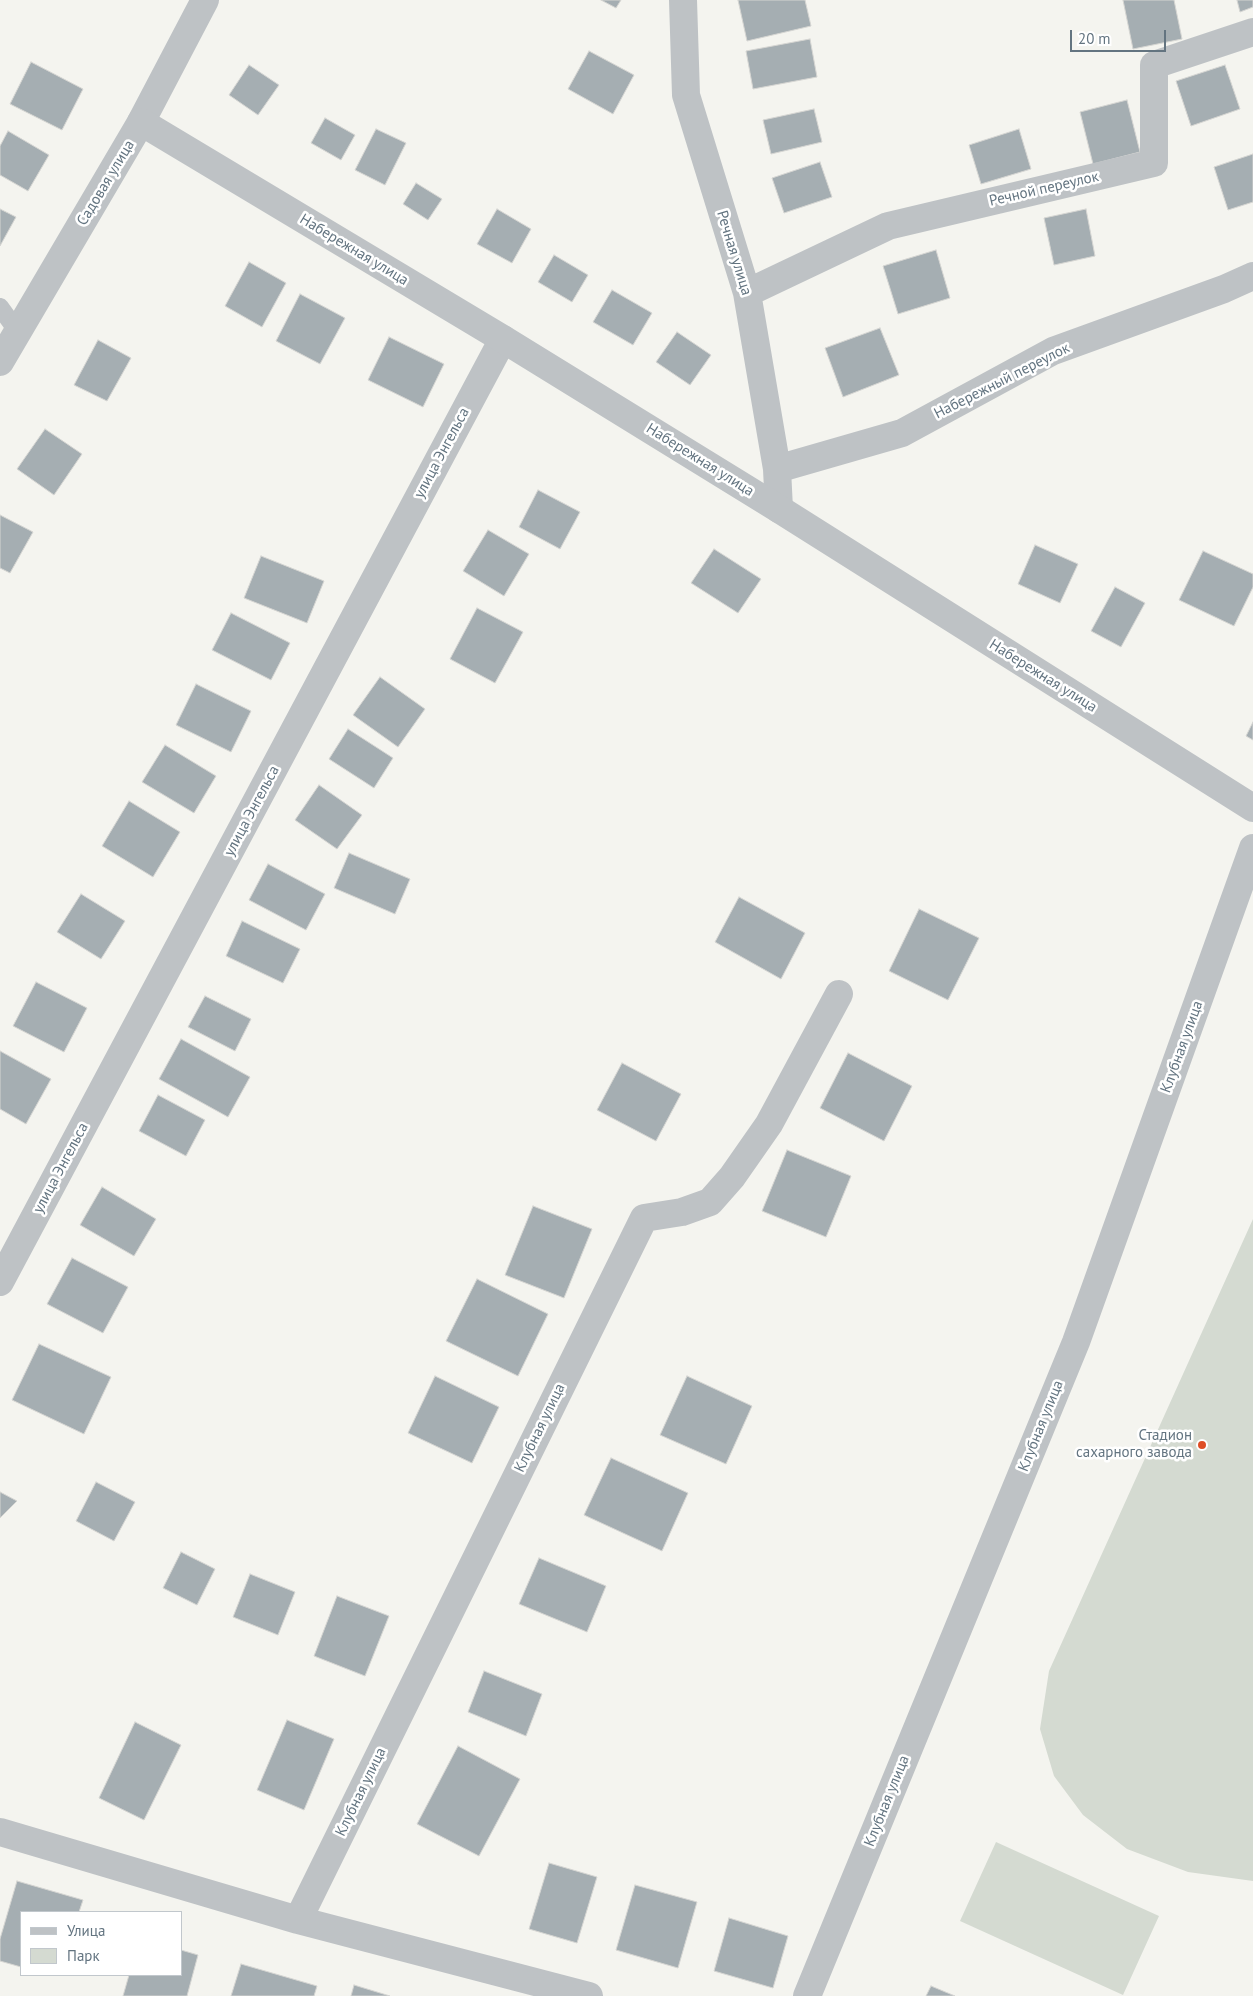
<!DOCTYPE html>
<meta charset="utf-8">
<style>
body{margin:0}
#map{position:relative;width:1253px;height:1996px;overflow:hidden;background:#f4f4ef;font-family:"PT Sans",sans-serif}
canvas{display:block}
.legend{position:absolute;left:20px;top:1911px;width:162px;height:65px;box-sizing:border-box;background:#fff;border:1px solid #c1c7cc;margin:0;padding:6px 9px;list-style:none;font-size:15px;color:#637480}
.legend li{display:flex;align-items:center;gap:10px;height:25px}
.legend b{width:25px;border:1px solid #c1c7cc}
.scale{position:absolute;left:1070px;top:30px;width:96px;height:22px;box-sizing:border-box;border:2px solid #637480;border-top:0;padding-left:6px;font-size:15px;line-height:18px;white-space:nowrap;color:#637480;-webkit-text-stroke:4px #fff;paint-order:stroke}
</style>
<div id="map">
<canvas width="1253" height="1996"></canvas>
<ul class="legend">
<li><b style="height:6px;background:#bec2c5"></b>Улица</li>
<li><b style="height:14px;background:#d4dad1"></b>Парк</li>
</ul>
<div class="scale">20 m</div>
</div>
<script>
const ctx = document.querySelector('canvas').getContext('2d');
ctx.lineJoin = 'round';
function fillPath(path, color) { ctx.fillStyle = color; ctx.fill(path, 'evenodd'); }
const poly = rows => new Path2D(rows.map(r => 'M' + r).join(''));
function stroke(path, color, width, dash) { ctx.strokeStyle = color; ctx.lineWidth = width; ctx.lineCap = dash ? 'butt' : 'round'; ctx.setLineDash(dash || []); ctx.stroke(path); }
function drawText(font, color, halo, rows, align = 'center') {
  ctx.font = font + ' "PT Sans",sans-serif'; ctx.lineWidth = 5; ctx.setLineDash([]); ctx.textBaseline = 'middle'; ctx.strokeStyle = halo; ctx.fillStyle = color; for (const [text, x, y, turn = 0] of rows) {
    ctx.save(); ctx.translate(x, y); ctx.rotate((+turn || 0) * Math.PI / 180); ctx.textAlign = isNaN(turn) ? turn : align; if (halo) ctx.strokeText(text, 0, 0); ctx.fillText(text, 0, 0); ctx.restore();
  }
}
const green = poly([
 [1253,1219,1253,1881,1188,1872,1127,1849,1083,1815,1054,1776,1040,1729,1049,1671],
 [996,1842,1159,1916,1123,1995,960,1921]
]);
const building = poly([
 [601,0,621,0,616,8,601,0],
 [738,0,805,0,811,26,747,41,738,0],
 [1123,0,1174,0,1182,39,1133,49,1123,0],
 [1237,0,1253,0,1253,7,1240,12,1237,0],
 [810,39,817,77,753,89,746,51,810,39],
 [589,51,634,75,613,114,568,89,589,51],
 [31,62,83,89,62,130,10,104,31,62],
 [249,65,279,85,258,115,229,95,249,65],
 [1225,65,1240,109,1191,126,1176,81,1225,65],
 [1127,100,1140,152,1093,164,1080,112,1127,100],
 [814,109,822,142,771,154,763,120,814,109],
 [325,118,355,135,341,160,311,143,325,118],
 [376,129,406,143,385,185,355,170,376,129],
 [1019,129,1031,169,981,184,969,145,1019,129],
 [8,131,49,155,28,191,0,175,0,146,8,131],
 [1253,154,1253,202,1228,210,1214,167,1253,154],
 [820,162,832,197,784,213,772,178,820,162],
 [416,183,442,199,428,220,403,204,416,183],
 [0,209,16,217,0,246,0,209],
 [497,209,531,229,512,263,477,244,497,209],
 [1086,209,1095,256,1054,265,1044,218,1086,209],
 [936,250,950,298,898,314,883,266,936,250],
 [554,255,588,275,572,302,538,282,554,255],
 [249,262,286,283,262,327,225,306,249,262],
 [612,290,652,313,633,345,593,322,612,290],
 [300,294,345,318,320,364,276,341,300,294],
 [880,328,899,375,843,397,825,348,880,328],
 [677,332,711,355,690,385,656,362,677,332],
 [389,337,444,364,423,407,368,380,389,337],
 [98,340,131,358,107,401,74,385,98,340],
 [45,429,82,454,54,495,17,469,45,429],
 [538,490,580,512,560,549,519,527,538,490],
 [0,515,33,532,10,573,0,568,0,515],
 [488,530,529,554,504,596,463,571,488,530],
 [1035,545,1078,564,1060,603,1018,584,1035,545],
 [714,549,761,579,738,613,691,583,714,549],
 [1203,551,1253,574,1253,587,1234,626,1179,600,1203,551],
 [261,556,324,581,307,623,244,598,261,556],
 [1115,587,1145,603,1121,647,1091,631,1115,587],
 [477,608,523,632,495,683,450,659,477,608],
 [231,613,290,643,271,680,212,650,231,613],
 [380,677,425,709,398,747,353,715,380,677],
 [196,684,251,711,231,752,176,725,196,684],
 [1253,722,1253,740,1246,736,1253,722],
 [348,729,393,758,374,788,329,759,348,729],
 [165,745,216,776,194,813,142,782,165,745],
 [319,785,362,815,337,849,295,820,319,785],
 [129,801,180,832,153,877,102,846,129,801],
 [349,853,410,879,395,914,334,888,349,853],
 [268,864,325,894,306,930,249,900,268,864],
 [81,894,125,921,101,959,57,932,81,894],
 [739,897,805,933,781,979,715,942,739,897],
 [919,909,979,938,948,1000,889,971,919,909],
 [242,921,300,949,283,983,226,956,242,921],
 [36,982,87,1008,64,1052,13,1026,36,982],
 [205,996,251,1019,235,1051,188,1027,205,996],
 [181,1039,250,1077,228,1117,159,1079,181,1039],
 [0,1051,51,1079,26,1124,0,1109,0,1051],
 [848,1053,912,1086,884,1141,820,1108,848,1053],
 [622,1063,681,1094,656,1141,597,1110,622,1063],
 [158,1095,205,1120,186,1156,139,1131,158,1095],
 [787,1150,851,1176,826,1237,762,1211,787,1150],
 [102,1187,156,1219,134,1256,80,1225,102,1187],
 [533,1206,592,1229,564,1298,505,1275,533,1206],
 [72,1258,128,1287,103,1333,47,1304,72,1258],
 [477,1279,548,1314,518,1376,446,1341,477,1279],
 [39,1344,111,1377,84,1434,12,1400,39,1344],
 [435,1376,499,1407,472,1463,408,1433,435,1376],
 [687,1376,752,1406,726,1464,660,1435,687,1376],
 [611,1458,688,1493,662,1551,584,1515,611,1458],
 [96,1482,135,1502,114,1541,76,1521,96,1482],
 [0,1492,17,1501,0,1518,0,1492],
 [181,1552,215,1569,197,1605,163,1588,181,1552],
 [539,1558,606,1586,587,1632,519,1604,539,1558],
 [250,1574,295,1592,278,1635,233,1617,250,1574],
 [337,1596,389,1616,365,1676,314,1656,337,1596],
 [484,1671,542,1694,526,1736,468,1712,484,1671],
 [287,1720,334,1739,304,1810,257,1790,287,1720],
 [135,1722,181,1745,144,1820,99,1798,135,1722],
 [458,1746,520,1779,479,1856,417,1824,458,1746],
 [549,1863,597,1877,577,1943,529,1929,549,1863],
 [17,1881,83,1900,79,1912,21,1912,21,1967,0,1961,0,1939,17,1881],
 [635,1885,697,1902,678,1968,616,1950,635,1885],
 [729,1918,788,1936,773,1988,714,1971,729,1918],
 [181,1950,198,1955,187,1996,123,1996,129,1975,181,1975,181,1950],
 [241,1964,317,1986,314,1996,231,1996,241,1964],
 [354,1985,390,1996,351,1996,354,1985],
 [931,1986,955,1996,926,1996,931,1986]
]);
const service = poly([
 [0,307,18,332]
]);
const minor = poly([
 [683,0,686,95,747,293,777,469,779,509],
 [141,122,205,0],
 [747,293,888,226,1154,163,1154,65,1253,32],
 [777,469,902,433,1053,351,1224,289,1253,276],
 [0,1282,503,339],
 [0,1832,298,1920,589,1996],
 [298,1920,644,1218,682,1212,710,1202,732,1177,769,1124,839,994],
 [807,1996,1076,1342,1253,848]
]);
const tertiary = poly([
 [0,362,141,122,503,339,779,509,1253,808]
]);
const markers = [
 [1202,1445,5,"#de4d25"]
];
const streetNames = [
 ["Садовая улица",106,183,-59],
 ["Речной переулок",1044,189,-13],
 ["Набережная улица",354,250,31],
 ["Речная улица",734,253,73],
 ["Набережный переулок",1002,381,-27],
 ["улица Энгельса",442,453,-62],
 ["Набережная улица",700,460,32],
 ["Набережная улица",1043,676,32],
 ["улица Энгельса",252,811,-62],
 ["Клубная улица",1182,1047,-70],
 ["улица Энгельса",61,1168,-62],
 ["Клубная улица",1041,1426,-68],
 ["Клубная улица",540,1428,-64],
 ["Клубная улица",361,1792,-64],
 ["Клубная улица",887,1801,-68]
];
const poiNames = [
 ["Стадион",1192,1436],
 ["сахарного завода",1192,1453]
];
fillPath(green, '#d4dad1');
fillPath(building, '#a5aeb2');
stroke(building, '#d5d5d2', 1);
stroke(service, '#bec2c5', 18);
stroke(minor, '#bec2c5', 28);
stroke(tertiary, '#bec2c5', 28);
for (const [x, y, r, color] of markers) { const dot = new Path2D(); dot.arc(x, y, r, 0, 2 * Math.PI); ctx.fillStyle = color; ctx.fill(dot); stroke(dot, '#fff', 2); }
drawText('15px', '#637480', '#fff', streetNames);
drawText('15px', '#637480', '#fff', poiNames, 'right');
</script>
